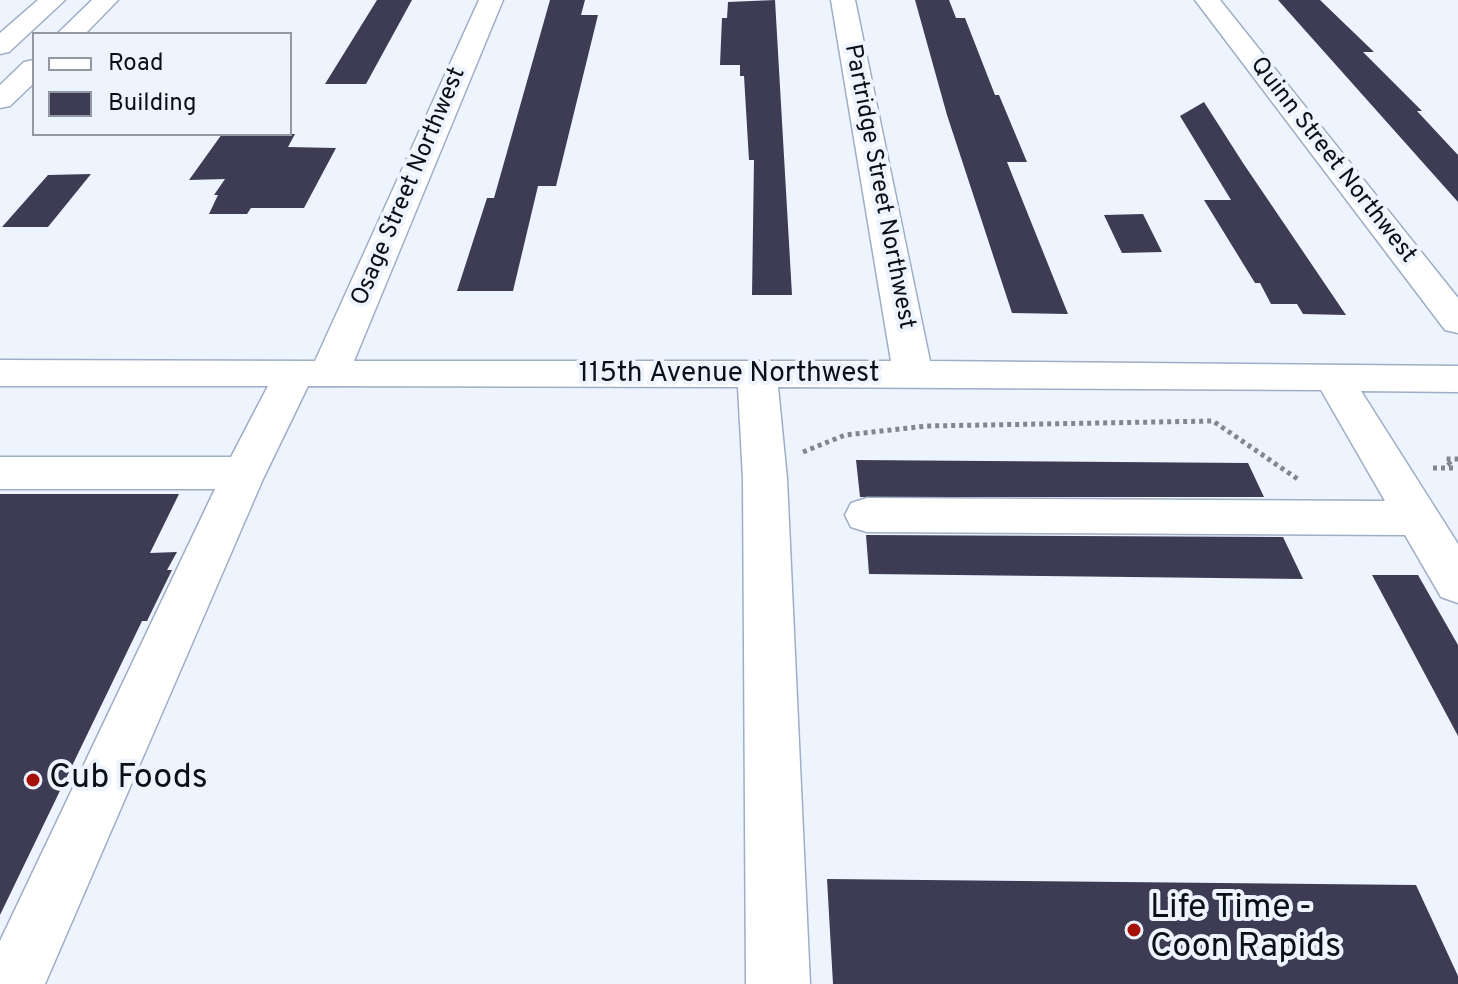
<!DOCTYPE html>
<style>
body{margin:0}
#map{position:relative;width:1458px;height:984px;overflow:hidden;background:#edf4fe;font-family:Overpass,sans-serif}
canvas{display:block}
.legend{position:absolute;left:32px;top:32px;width:260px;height:104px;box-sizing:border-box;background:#edf4fe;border:2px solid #9299a2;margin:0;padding:10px 14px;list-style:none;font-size:24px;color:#0a1018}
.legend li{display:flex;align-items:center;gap:16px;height:40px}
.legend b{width:40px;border:2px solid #9299a2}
</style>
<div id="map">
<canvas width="1458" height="984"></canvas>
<ul class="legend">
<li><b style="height:10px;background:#fff"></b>Road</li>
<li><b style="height:22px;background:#3d3c54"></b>Building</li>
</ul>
</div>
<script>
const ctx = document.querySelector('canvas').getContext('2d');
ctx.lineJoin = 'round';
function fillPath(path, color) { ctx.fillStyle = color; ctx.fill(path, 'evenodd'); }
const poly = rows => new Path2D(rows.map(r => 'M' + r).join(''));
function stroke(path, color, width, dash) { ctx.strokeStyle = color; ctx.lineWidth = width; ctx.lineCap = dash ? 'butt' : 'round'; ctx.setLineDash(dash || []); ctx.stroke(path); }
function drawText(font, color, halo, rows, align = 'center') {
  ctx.font = font + ' Overpass,sans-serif'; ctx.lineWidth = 8; ctx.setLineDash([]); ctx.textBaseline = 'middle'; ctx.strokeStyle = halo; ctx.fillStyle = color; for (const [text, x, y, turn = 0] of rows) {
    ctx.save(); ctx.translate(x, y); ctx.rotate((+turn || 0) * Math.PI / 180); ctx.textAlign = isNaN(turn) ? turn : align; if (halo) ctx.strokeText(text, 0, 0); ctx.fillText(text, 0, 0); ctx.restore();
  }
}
const building = poly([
 [377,0,412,0,366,84,325,84],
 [550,0,585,0,581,15,598,15,556,186,538,186,513,291,457,291,487,198,494,198],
 [775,0,792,295,752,295,754,160,749,160,744,76,740,76,740,65,720,65,722,18,727,18,728,2],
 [915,0,949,0,956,18,965,18,995,95,999,95,1027,162,1007,162,1068,314,1012,313,947,115],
 [1278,0,1320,0,1374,52,1363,52,1422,111,1417,111,1458,155,1458,202],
 [1204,102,1243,163,1346,315,1303,314,1297,304,1271,304,1260,283,1255,283,1204,200,1231,200,1180,116],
 [222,134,295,134,288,147,336,148,304,208,251,208,247,214,209,214,218,195,214,195,225,179,189,180],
 [91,174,48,227,2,227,48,175],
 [1143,214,1162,252,1122,253,1104,215],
 [856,460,1248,463,1264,497,860,497],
 [0,494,179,494,150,553,177,552,167,570,172,570,147,621,142,621,0,915],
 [866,535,1283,537,1303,579,869,574],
 [1372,575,1418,575,1458,645,1458,736],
 [827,879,1416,885,1458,976,1458,984,833,984]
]);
const path = poly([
 [803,452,845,435,927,426,1213,421,1299,480],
 [1433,468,1453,468,1446,459,1458,459]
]);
const minor = poly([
 [479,0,503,0,354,361,891,361,831,0,855,0,930,361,1458,366,1458,392,1361,391,1458,544,1458,603,1441,597,1405,535,867,532,851,527,845,515,851,503,867,498,1385,501,1321,390,778,387,787,479,810,984,746,984,743,479,738,387,308,386,263,479,45,984,0,984,0,941,215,489,0,489,0,457,231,457,268,386,0,386,0,360,315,361,479,0],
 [1195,0,1220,0,1458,298,1458,333,1445,330,1195,0]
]);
const major = poly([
 [38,0,65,0,9,52,0,54,0,33,38,0],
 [92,0,118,0,85,34,57,34,92,0],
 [34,60,34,83,10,106,0,108,0,85,24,62,34,60]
]);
const markers = [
 [33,780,8,"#a51009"],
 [1134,930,8,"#a51009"]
];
const farStreetnames = [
 ["Quinn Street Northwest",1332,161,52],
 ["Osage Street Northwest",410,187,-67],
 ["Partridge Street Northwest",878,187,79]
];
const streetNames = [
 ["115th Avenue Northwest",729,375]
];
const nearPoinames = [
 ["Cub Foods",49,780],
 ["Life Time -",1150,910],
 ["Coon Rapids",1150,949]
];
fillPath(building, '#3d3c54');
stroke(minor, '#9eaec6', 3);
stroke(major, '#9eaec6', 3);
stroke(path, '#808790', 5, [4, 4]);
fillPath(minor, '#fff');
fillPath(major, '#fff');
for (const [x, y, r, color] of markers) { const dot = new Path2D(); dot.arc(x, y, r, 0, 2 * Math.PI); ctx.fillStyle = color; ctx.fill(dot); stroke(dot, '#edf4fe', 3); }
drawText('24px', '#0a1018', '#edf4fe', farStreetnames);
drawText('28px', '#0a1018', '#edf4fe', streetNames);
drawText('34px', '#0a1018', '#edf4fe', nearPoinames, 'left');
</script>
